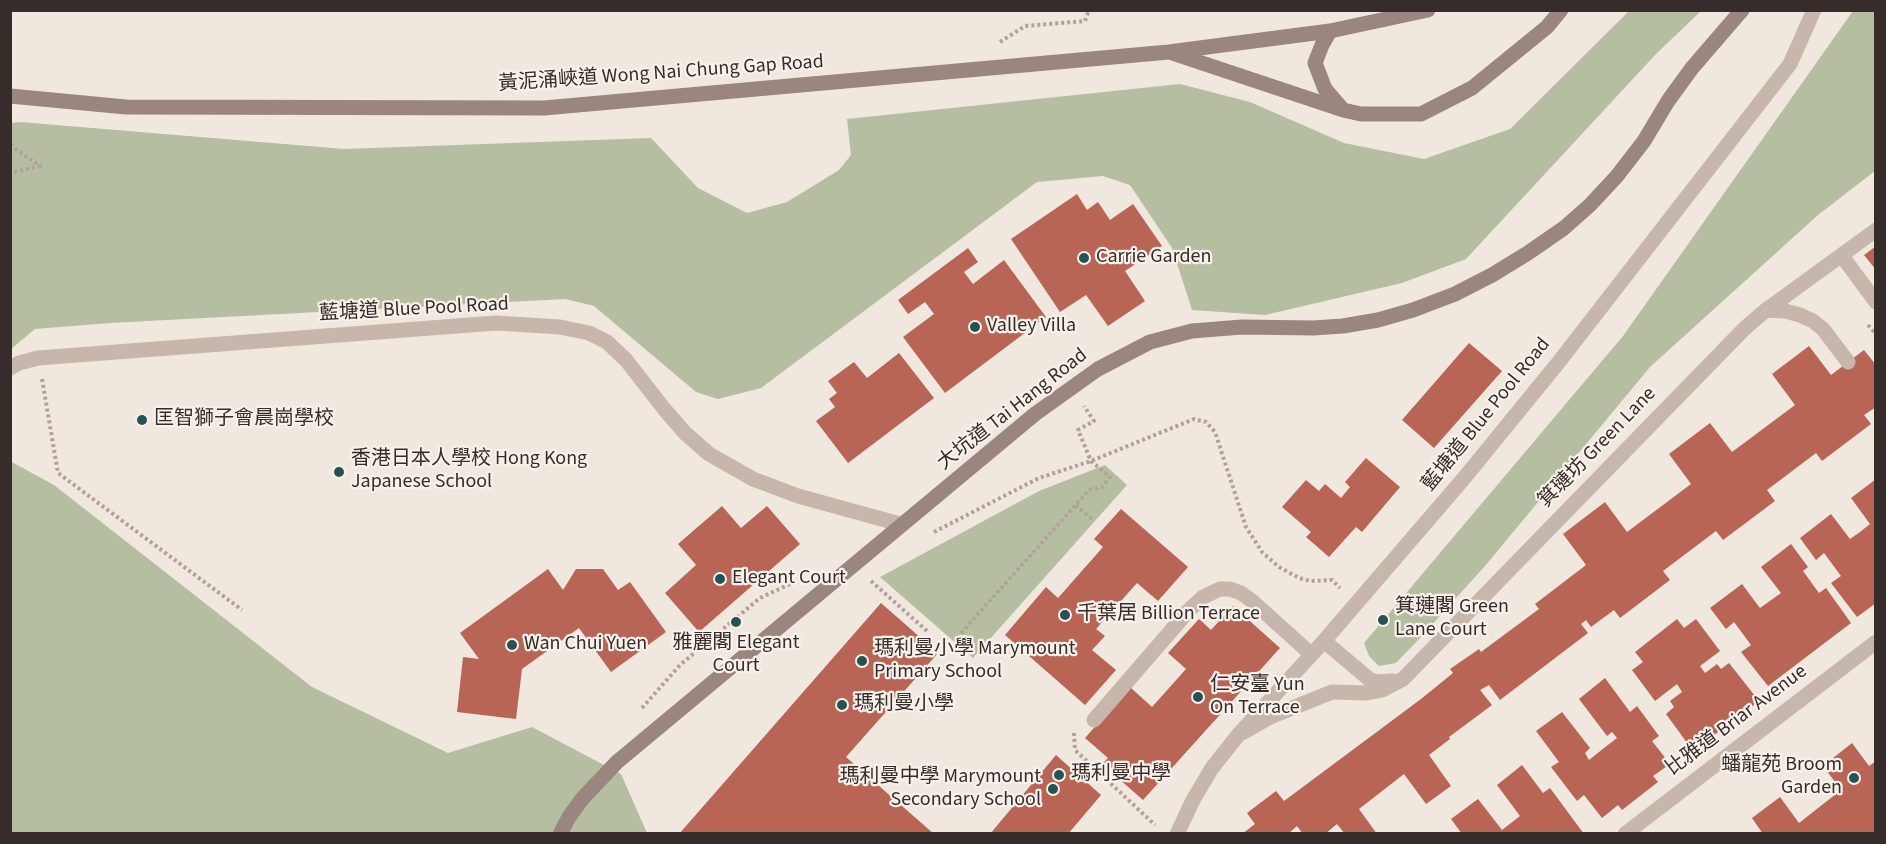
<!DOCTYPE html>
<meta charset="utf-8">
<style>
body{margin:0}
#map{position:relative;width:1886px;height:844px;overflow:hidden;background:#f0e7df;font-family:"Source Sans 3",sans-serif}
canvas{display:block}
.frame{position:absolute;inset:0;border:12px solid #362d2a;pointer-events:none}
</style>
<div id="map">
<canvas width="1886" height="844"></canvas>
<div class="frame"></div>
</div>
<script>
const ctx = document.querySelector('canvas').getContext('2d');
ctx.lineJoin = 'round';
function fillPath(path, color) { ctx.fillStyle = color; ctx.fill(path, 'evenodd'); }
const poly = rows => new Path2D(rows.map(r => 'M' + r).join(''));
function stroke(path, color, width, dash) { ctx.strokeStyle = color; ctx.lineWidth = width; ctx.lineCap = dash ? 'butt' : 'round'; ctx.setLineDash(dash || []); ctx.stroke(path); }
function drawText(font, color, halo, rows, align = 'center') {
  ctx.font = font + ' "Source Sans 3","Noto Sans TC",sans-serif'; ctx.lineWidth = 4.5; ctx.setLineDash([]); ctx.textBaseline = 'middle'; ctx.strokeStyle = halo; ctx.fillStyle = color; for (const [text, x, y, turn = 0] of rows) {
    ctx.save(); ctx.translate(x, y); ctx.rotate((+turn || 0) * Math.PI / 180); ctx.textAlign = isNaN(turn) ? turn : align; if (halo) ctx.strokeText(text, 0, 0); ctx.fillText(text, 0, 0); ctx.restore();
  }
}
const green = poly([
 [1629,11,1701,11,1656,54,1466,259,1402,283,1265,315,1192,310,1172,248,1130,185,1103,176,1037,182,761,388,718,399,696,392,594,306,565,299,110,323,35,329,11,349,11,123,20,122,344,149,651,138,698,188,747,213,787,202,839,170,851,155,847,119,1180,84,1250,102,1344,143,1424,159,1510,129],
 [1853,11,1875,11,1875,171,1818,215,1650,367,1485,566,1420,638,1396,663,1379,666,1369,656,1364,643,1623,336],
 [10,461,54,485,312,687,448,753,532,727,621,774,647,833,11,833],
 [1105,465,1127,485,973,658,880,577,1039,491]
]);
const building = poly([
 [1077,194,1087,210,1098,202,1110,220,1133,204,1162,246,1125,271,1145,301,1108,326,1086,295,1060,312,1011,239],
 [1876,246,1876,270,1864,255],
 [968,248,978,262,964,272,973,284,1004,260,1046,317,945,393,903,337,934,314,925,302,908,314,898,300],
 [1469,343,1502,371,1434,448,1402,420],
 [1809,346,1831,375,1864,350,1876,365,1876,407,1864,415,1871,424,1822,461,1816,453,1767,490,1775,501,1723,540,1716,531,1663,571,1670,580,1620,618,1614,610,1591,627,1586,620,1581,624,1588,633,1500,700,1489,685,1480,690,1492,705,1449,737,1450,739,1429,755,1451,786,1426,804,1404,774,1359,809,1377,834,1345,834,1337,824,1325,834,1303,834,1297,826,1288,834,1242,834,1255,824,1247,813,1276,791,1284,801,1421,699,1453,673,1450,669,1479,649,1481,652,1539,609,1535,604,1586,565,1563,534,1605,502,1627,532,1691,484,1669,454,1710,423,1732,452,1795,405,1772,374],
 [899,353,934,398,848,463,816,421,835,407,829,399,837,393,828,381,854,362,867,378],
 [1366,458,1400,487,1362,532,1356,527,1329,557,1306,537,1311,532,1282,507,1306,480,1319,491,1325,484,1341,498,1350,487,1345,482],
 [1876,479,1876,603,1857,617,1831,583,1841,576,1824,553,1816,560,1800,538,1831,514,1850,539,1860,532,1870,524,1851,498],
 [722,506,741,528,767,506,800,544,699,632,665,593,696,565,678,544],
 [1121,509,1188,567,1158,601,1137,583,1096,629,1105,636,1092,650,1116,670,1085,705,1005,635,1046,587,1058,598,1103,547,1094,539],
 [1791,544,1808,567,1803,571,1819,593,1826,588,1851,623,1768,686,1741,652,1751,645,1734,622,1726,629,1710,608,1742,584,1760,608,1781,593,1761,567],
 [548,569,563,590,576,569,603,569,618,590,630,582,666,632,611,672,579,628,522,669,516,719,457,712,463,657,479,659,460,633],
 [881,603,938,653,846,757,934,834,679,834],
 [1233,606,1280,648,1143,800,1102,764,1108,758,1085,738,1130,687,1152,707,1186,669,1168,653,1199,619,1211,630],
 [1677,619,1684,628,1696,619,1720,651,1700,666,1705,673,1717,664,1721,669,1729,663,1759,701,1693,751,1666,714,1674,707,1670,701,1682,692,1677,684,1655,701,1632,670,1643,662,1635,652],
 [1605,678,1630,712,1637,706,1659,736,1652,741,1670,764,1653,776,1658,782,1622,810,1618,805,1602,818,1584,795,1577,801,1551,767,1559,762,1536,731,1562,712,1590,748,1585,753,1589,760,1604,748,1617,738,1612,732,1607,736,1579,699],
 [1852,743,1869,766,1876,761,1876,834,1763,834,1752,818,1780,797,1799,823,1841,790,1823,766],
 [1056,755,1101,795,1068,834,990,834],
 [1522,765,1543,793,1550,788,1584,834,1462,834,1451,819,1478,799,1502,830,1520,816,1497,785]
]);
const path = poly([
 [1000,42,1025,26,1085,21,1089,10],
 [10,145,40,166,10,173],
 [1868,325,1876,334],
 [42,379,58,473,242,610],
 [1076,505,1094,521],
 [934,532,1039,478,1091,461,1194,419,1206,422,1215,432,1246,527,1262,552,1279,567,1299,578,1310,581,1332,580,1340,588],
 [871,581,927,631],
 [961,633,1089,490,1102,487,1110,477,1091,461,1078,430,1094,421,1084,406],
 [642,708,680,665,760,598,794,582],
 [1074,733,1075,750,1155,825]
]);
const service = poly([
 [1842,256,1876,302],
 [1766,310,1785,311,1800,315,1813,321,1823,329,1848,362],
 [1094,720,1189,610,1203,597,1220,589,1230,589,1241,593,1252,601,1311,654]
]);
const minor = poly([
 [10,368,19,363,38,358,496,323,560,327,589,333,607,342,626,360,665,410,685,433,709,454,753,479,798,496,900,524],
 [1324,641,1369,679,1376,682,1393,681],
 [1242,733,1270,717,1332,692,1367,693,1382,690,1403,679,1745,328,1766,310,1876,230],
 [1625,834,1876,642]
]);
const tertiary = poly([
 [1177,834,1193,800,1212,768,1239,734,1324,641,1465,477,1558,363,1790,64,1814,10]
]);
const secondary = poly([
 [1330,31,1322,45,1315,63,1325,89,1343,110],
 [1172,53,1343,110,1361,114,1421,114,1472,88,1547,27,1561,10],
 [10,96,126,107,544,108,1169,52,1330,31,1428,10],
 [560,834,569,817,582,799,617,762,1035,414,1098,369,1150,342,1192,331,1242,327,1313,328,1343,326,1378,320,1413,310,1455,294,1492,275,1528,253,1564,228,1590,205,1617,176,1644,141,1668,101,1692,68,1742,10]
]);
const markers = [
 [1084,258,6,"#245352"],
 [975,327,6,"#245352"],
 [142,420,6,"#245352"],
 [339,472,6,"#245352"],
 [720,579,6,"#245352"],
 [1065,615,6,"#245352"],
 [1383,620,6,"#245352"],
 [736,622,6,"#245352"],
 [512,645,6,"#245352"],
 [862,661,6,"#245352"],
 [1198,697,6,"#245352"],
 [842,705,6,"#245352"],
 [1059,775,6,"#245352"],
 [1854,778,6,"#245352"],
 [1053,789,6,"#245352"]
];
const streetNames = [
 ["黃泥涌峽道 Wong Nai Chung Gap Road",661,74,-4],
 ["藍塘道 Blue Pool Road",414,310,-3],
 ["大坑道 Tai Hang Road",1013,410,-38],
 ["藍塘道 Blue Pool Road",1487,415,-51],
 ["箕璉坊 Green Lane",1598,448,-46],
 ["比雅道 Briar Avenue",1737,721,-37]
];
const poiNames = [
 ["Carrie Garden",1096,258],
 ["Valley Villa",987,327],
 ["匡智獅子會晨崗學校",154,420],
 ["香港日本人學校 Hong Kong",351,460],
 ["Japanese School",351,483],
 ["Elegant Court",732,579],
 ["箕璉閣 Green",1395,608],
 ["Lane Court",1395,631],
 ["千葉居 Billion Terrace",1077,615],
 ["雅麗閣 Elegant",736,644,"center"],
 ["Court",736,667,"center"],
 ["Wan Chui Yuen",524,645],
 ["瑪利曼小學 Marymount",874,650],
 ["Primary School",874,673],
 ["仁安臺 Yun",1210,686],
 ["On Terrace",1210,709],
 ["瑪利曼小學",854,705],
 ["蟠龍苑 Broom",1842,766,"right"],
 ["Garden",1842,789,"right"],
 ["瑪利曼中學",1071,775],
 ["瑪利曼中學 Marymount",1041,778,"right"],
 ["Secondary School",1041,801,"right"]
];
fillPath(green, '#b6bea1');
fillPath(building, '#b86555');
stroke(path, '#b3a197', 4, [3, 3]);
stroke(service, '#c7b6ac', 15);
stroke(minor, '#c7b6ac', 15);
stroke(tertiary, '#c7b6ac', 15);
stroke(secondary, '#9a867e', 15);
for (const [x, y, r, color] of markers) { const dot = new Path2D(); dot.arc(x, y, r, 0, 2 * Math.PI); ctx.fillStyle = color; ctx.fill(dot); stroke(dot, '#f8f1eb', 2); }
drawText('20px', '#362d2a', '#f8f1eb', streetNames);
drawText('20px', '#362d2a', '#f8f1eb', poiNames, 'left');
</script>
